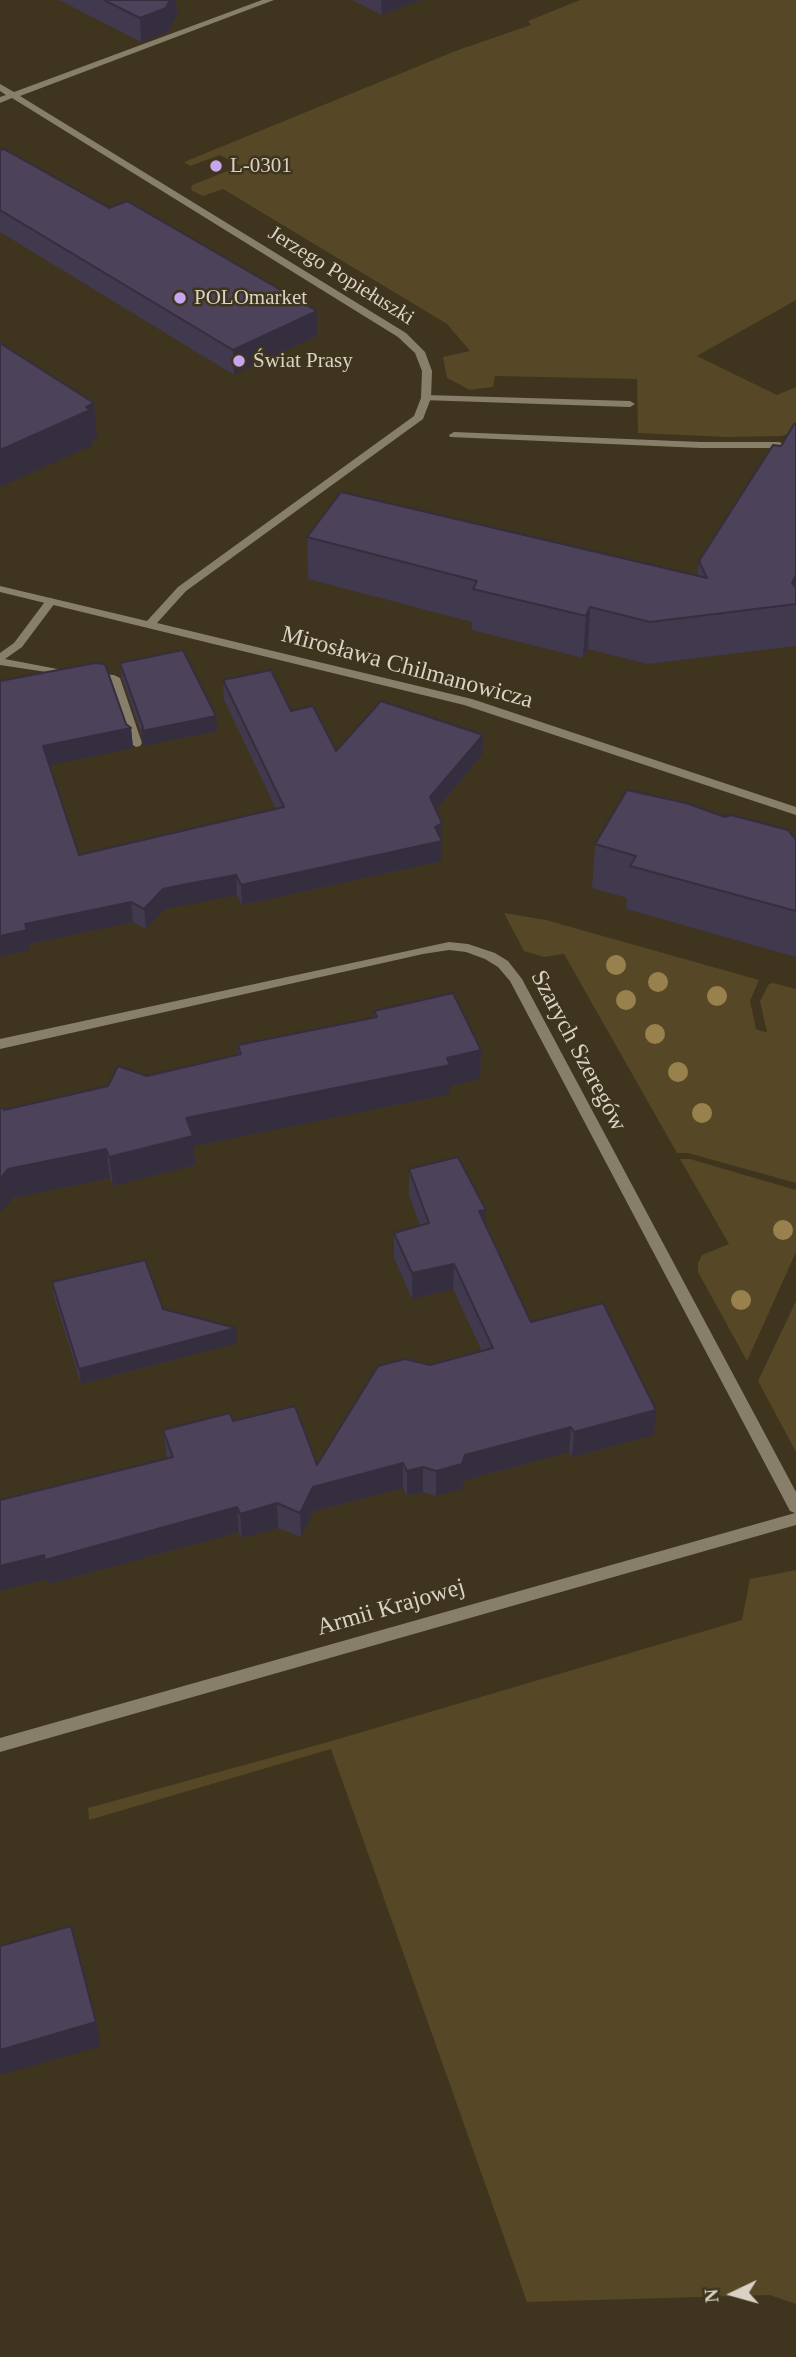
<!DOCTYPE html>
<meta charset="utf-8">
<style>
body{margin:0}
#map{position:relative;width:796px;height:2357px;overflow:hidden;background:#3f341d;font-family:"Times New Roman",serif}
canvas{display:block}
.north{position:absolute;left:698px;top:2259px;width:70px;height:70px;-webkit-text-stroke:5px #3f341d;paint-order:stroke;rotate:265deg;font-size:19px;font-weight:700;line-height:28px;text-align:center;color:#dad3c5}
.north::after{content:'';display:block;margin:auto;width:24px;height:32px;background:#dad3c5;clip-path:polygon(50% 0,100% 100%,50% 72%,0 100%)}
</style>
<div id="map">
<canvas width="796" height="2357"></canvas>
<div class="north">N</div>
</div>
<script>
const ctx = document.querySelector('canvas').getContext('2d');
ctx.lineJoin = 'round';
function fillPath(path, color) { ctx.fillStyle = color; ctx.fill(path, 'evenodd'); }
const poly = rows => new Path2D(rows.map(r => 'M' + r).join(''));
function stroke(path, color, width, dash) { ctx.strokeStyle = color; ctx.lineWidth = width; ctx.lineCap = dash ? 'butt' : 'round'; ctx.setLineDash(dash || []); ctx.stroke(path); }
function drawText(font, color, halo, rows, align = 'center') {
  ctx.font = font + ' "Times New Roman",serif'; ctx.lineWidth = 5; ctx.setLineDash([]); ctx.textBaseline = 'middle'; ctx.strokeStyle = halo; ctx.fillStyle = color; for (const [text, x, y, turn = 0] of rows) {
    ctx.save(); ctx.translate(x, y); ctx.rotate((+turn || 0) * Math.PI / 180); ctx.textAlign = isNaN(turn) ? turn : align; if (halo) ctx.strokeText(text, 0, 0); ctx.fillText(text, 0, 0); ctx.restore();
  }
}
const green = poly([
 [580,0,796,0,796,300,697,356,777,395,796,387,796,432,781,436,727,437,638,433,637,379,495,376,493,387,470,390,447,378,443,357,470,351,447,324,223,189,203,196,191,190,192,185,240,166,220,155,190,166,184,162,458,50,531,25,528,21],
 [504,913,546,920,759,980,750,1001,756,1029,761,1031,767,1032,760,1001,769,984,773,983,796,989,796,1183,688,1153,677,1153,564,954,544,957,524,951],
 [680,1159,690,1159,796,1190,796,1252,747,1361,698,1272,698,1263,702,1255,729,1244],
 [796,1301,796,1452,758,1381],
 [796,1570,796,2304,770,2295,527,2302,331,1749,89,1820,88,1808,328,1742,742,1620,750,1579]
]);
const lane = poly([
 [426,395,630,401,635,404,630,407,422,400,421,398,426,395],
 [454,432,701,442,778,442,796,446,796,452,778,448,701,448,450,437,449,435,454,432],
 [51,598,57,601,55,603,22,647,5,659,73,672,73,676,0,665,0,653,14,643,47,599,51,598],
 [93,674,114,675,120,678,142,743,140,746,136,747,130,743,109,681,89,679,87,677,93,674]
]);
const street = poly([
 [262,0,274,0,20,96,406,333,425,352,432,371,431,398,423,419,186,591,157,623,472,699,796,807,796,815,464,705,0,592,0,586,147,621,178,587,414,416,421,398,422,371,415,353,398,337,12,98,0,103,0,97,6,95,0,91,0,84,14,92,262,0],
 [449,942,468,944,495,953,508,961,522,979,796,1492,796,1525,0,1752,0,1738,795,1513,790,1511,510,981,498,967,485,959,466,952,449,950,423,954,0,1049,0,1039,449,942]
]);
const trees = [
 [616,965],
 [658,982],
 [717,996],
 [626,1000],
 [655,1034],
 [678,1072],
 [702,1113],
 [783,1230],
 [741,1300]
];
const wall = poly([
 [59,0,176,0,177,15,168,32,141,42],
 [352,0,421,0,382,15],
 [0,150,109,208,317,311,317,336,234,375,0,232],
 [796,424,796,646,647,664,588,649,583,658,472,630,472,622,308,579,307,537,697,576,699,561,781,446],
 [120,663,217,731,143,746,142,736,122,678],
 [223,680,291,711,336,751,483,735,482,755,436,810,442,823,442,861,242,905,237,895,188,904,165,909,146,929,133,922,29,944,30,950,0,957,0,681,126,724,131,728,133,748,50,765,79,855,276,809,224,700],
 [725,817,796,840,796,957,626,909,627,898,592,888,595,844],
 [374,1011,481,1050,480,1079,450,1086,450,1094,194,1146,195,1165,113,1186,110,1178,13,1198,4,1110,238,1055,238,1045,374,1018],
 [409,1169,486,1210,485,1225,531,1322,654,1435,572,1457,569,1452,465,1480,461,1489,436,1496,423,1492,407,1496,403,1488,314,1511,301,1537,278,1528,242,1538,239,1532,49,1584,48,1579,0,1591,0,1500,167,1459,163,1430,233,1421,317,1465,430,1365,482,1351,453,1289,412,1299,394,1258,394,1233,420,1226,409,1195],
 [52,1282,163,1309,237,1343,81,1384,54,1297]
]);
const shadedWall = poly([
 [170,0,176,0,177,15,168,32,141,42,140,18],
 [381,0,421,0,382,15],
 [317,311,317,336,234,375,233,350],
 [94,403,97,438,92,440,93,445,0,487,0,450],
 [796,575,796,604,792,583],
 [590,607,588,649,583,658,586,616],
 [216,716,217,731,143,746,142,731],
 [131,728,133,748,46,766,43,746],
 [483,735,482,755,430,817,430,797],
 [442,823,442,861,242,905,241,885,435,827],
 [236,875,237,895,165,909,146,929,144,909,163,889],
 [131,902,133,922,29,944,30,950,0,957,0,936,25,924],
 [481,1050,480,1079,450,1086,450,1094,194,1146,195,1165,113,1186,109,1157,186,1118],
 [106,1149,110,1178,13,1198,0,1213,0,1179,8,1169],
 [486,1210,485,1235,479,1211],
 [454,1264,453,1289,412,1299,412,1273],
 [236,1328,237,1343,81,1384,79,1369],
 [656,1410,654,1435,572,1457,574,1432],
 [571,1427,569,1452,465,1480,461,1489,436,1496,436,1471,465,1455],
 [403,1463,403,1488,314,1511,301,1537,300,1513,313,1487],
 [423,1467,423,1492,407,1496,407,1471],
 [277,1503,278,1528,242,1538,240,1514],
 [237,1507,239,1532,49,1584,45,1560],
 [44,1555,48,1579,0,1591,0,1566],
 [96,2022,101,2046,0,2075,0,2050]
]);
const building = poly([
 [104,0,170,0,166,8,140,18,104,0],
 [4,149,109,208,127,201,317,311,233,350,0,210,0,150,4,149],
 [0,343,94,403,86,407,90,410,0,450,0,343],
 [794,424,796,424,796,575,792,583,796,588,796,604,650,622,590,607,586,616,473,589,477,581,307,537,341,492,707,578,699,561,773,445,781,446,794,424],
 [183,650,216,716,142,731,143,727,120,663,183,650],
 [95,663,105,664,126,724,131,728,43,746,79,855,284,807,223,680,271,670,291,711,313,706,336,751,381,701,483,735,430,797,442,823,435,827,442,841,241,885,236,875,187,884,163,889,144,909,131,902,25,924,27,930,0,936,0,681,95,663],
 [627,790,686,803,725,817,731,815,788,830,796,840,796,911,630,866,636,856,595,844,627,790],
 [453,993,481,1050,447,1058,450,1065,186,1118,193,1136,109,1157,106,1149,8,1169,0,1179,0,1108,3,1108,4,1110,108,1086,118,1066,147,1076,241,1054,238,1045,377,1017,374,1011,453,993],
 [458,1157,486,1210,479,1211,531,1322,603,1303,656,1410,574,1432,571,1427,465,1455,462,1464,436,1471,423,1467,407,1471,403,1463,313,1487,300,1513,277,1503,240,1514,237,1507,45,1560,44,1555,0,1566,0,1500,173,1457,163,1430,230,1413,233,1421,295,1406,317,1465,378,1366,405,1359,430,1365,493,1348,454,1264,412,1273,394,1233,429,1223,409,1169,458,1157],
 [145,1260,163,1309,236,1328,79,1369,52,1282,145,1260],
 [71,1926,96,2022,0,2050,0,1946,71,1926]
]);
const markers = [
 [216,166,7,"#c6a6f0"],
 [180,298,7,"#c6a6f0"],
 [239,361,7,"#c6a6f0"]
];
const farPoinames = [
 ["L-0301",230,166],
 ["POLOmarket",194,298],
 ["Świat Prasy",253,361]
];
const farStreetnames = [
 ["Jerzego Popiełuszki",341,276,32]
];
const streetNames = [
 ["Mirosława Chilmanowicza",407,668,15],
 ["Szarych Szeregów",578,1051,62],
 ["Armii Krajowej",391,1608,-16]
];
fillPath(green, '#564726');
fillPath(lane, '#887f6a');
fillPath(street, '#887f6a');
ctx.fillStyle = '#99814e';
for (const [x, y] of trees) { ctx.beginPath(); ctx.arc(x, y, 10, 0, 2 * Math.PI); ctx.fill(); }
fillPath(wall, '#41394d');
fillPath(shadedWall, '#352e3e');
fillPath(building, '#4c4259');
stroke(building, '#352e3e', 2);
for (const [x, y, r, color] of markers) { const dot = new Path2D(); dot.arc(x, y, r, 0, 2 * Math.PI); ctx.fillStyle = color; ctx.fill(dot); stroke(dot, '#3f341d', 2.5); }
drawText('21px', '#dad3c5', '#3f341d', farPoinames, 'left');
drawText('21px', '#dad3c5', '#3f341d', farStreetnames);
drawText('24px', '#dad3c5', '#3f341d', streetNames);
</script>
